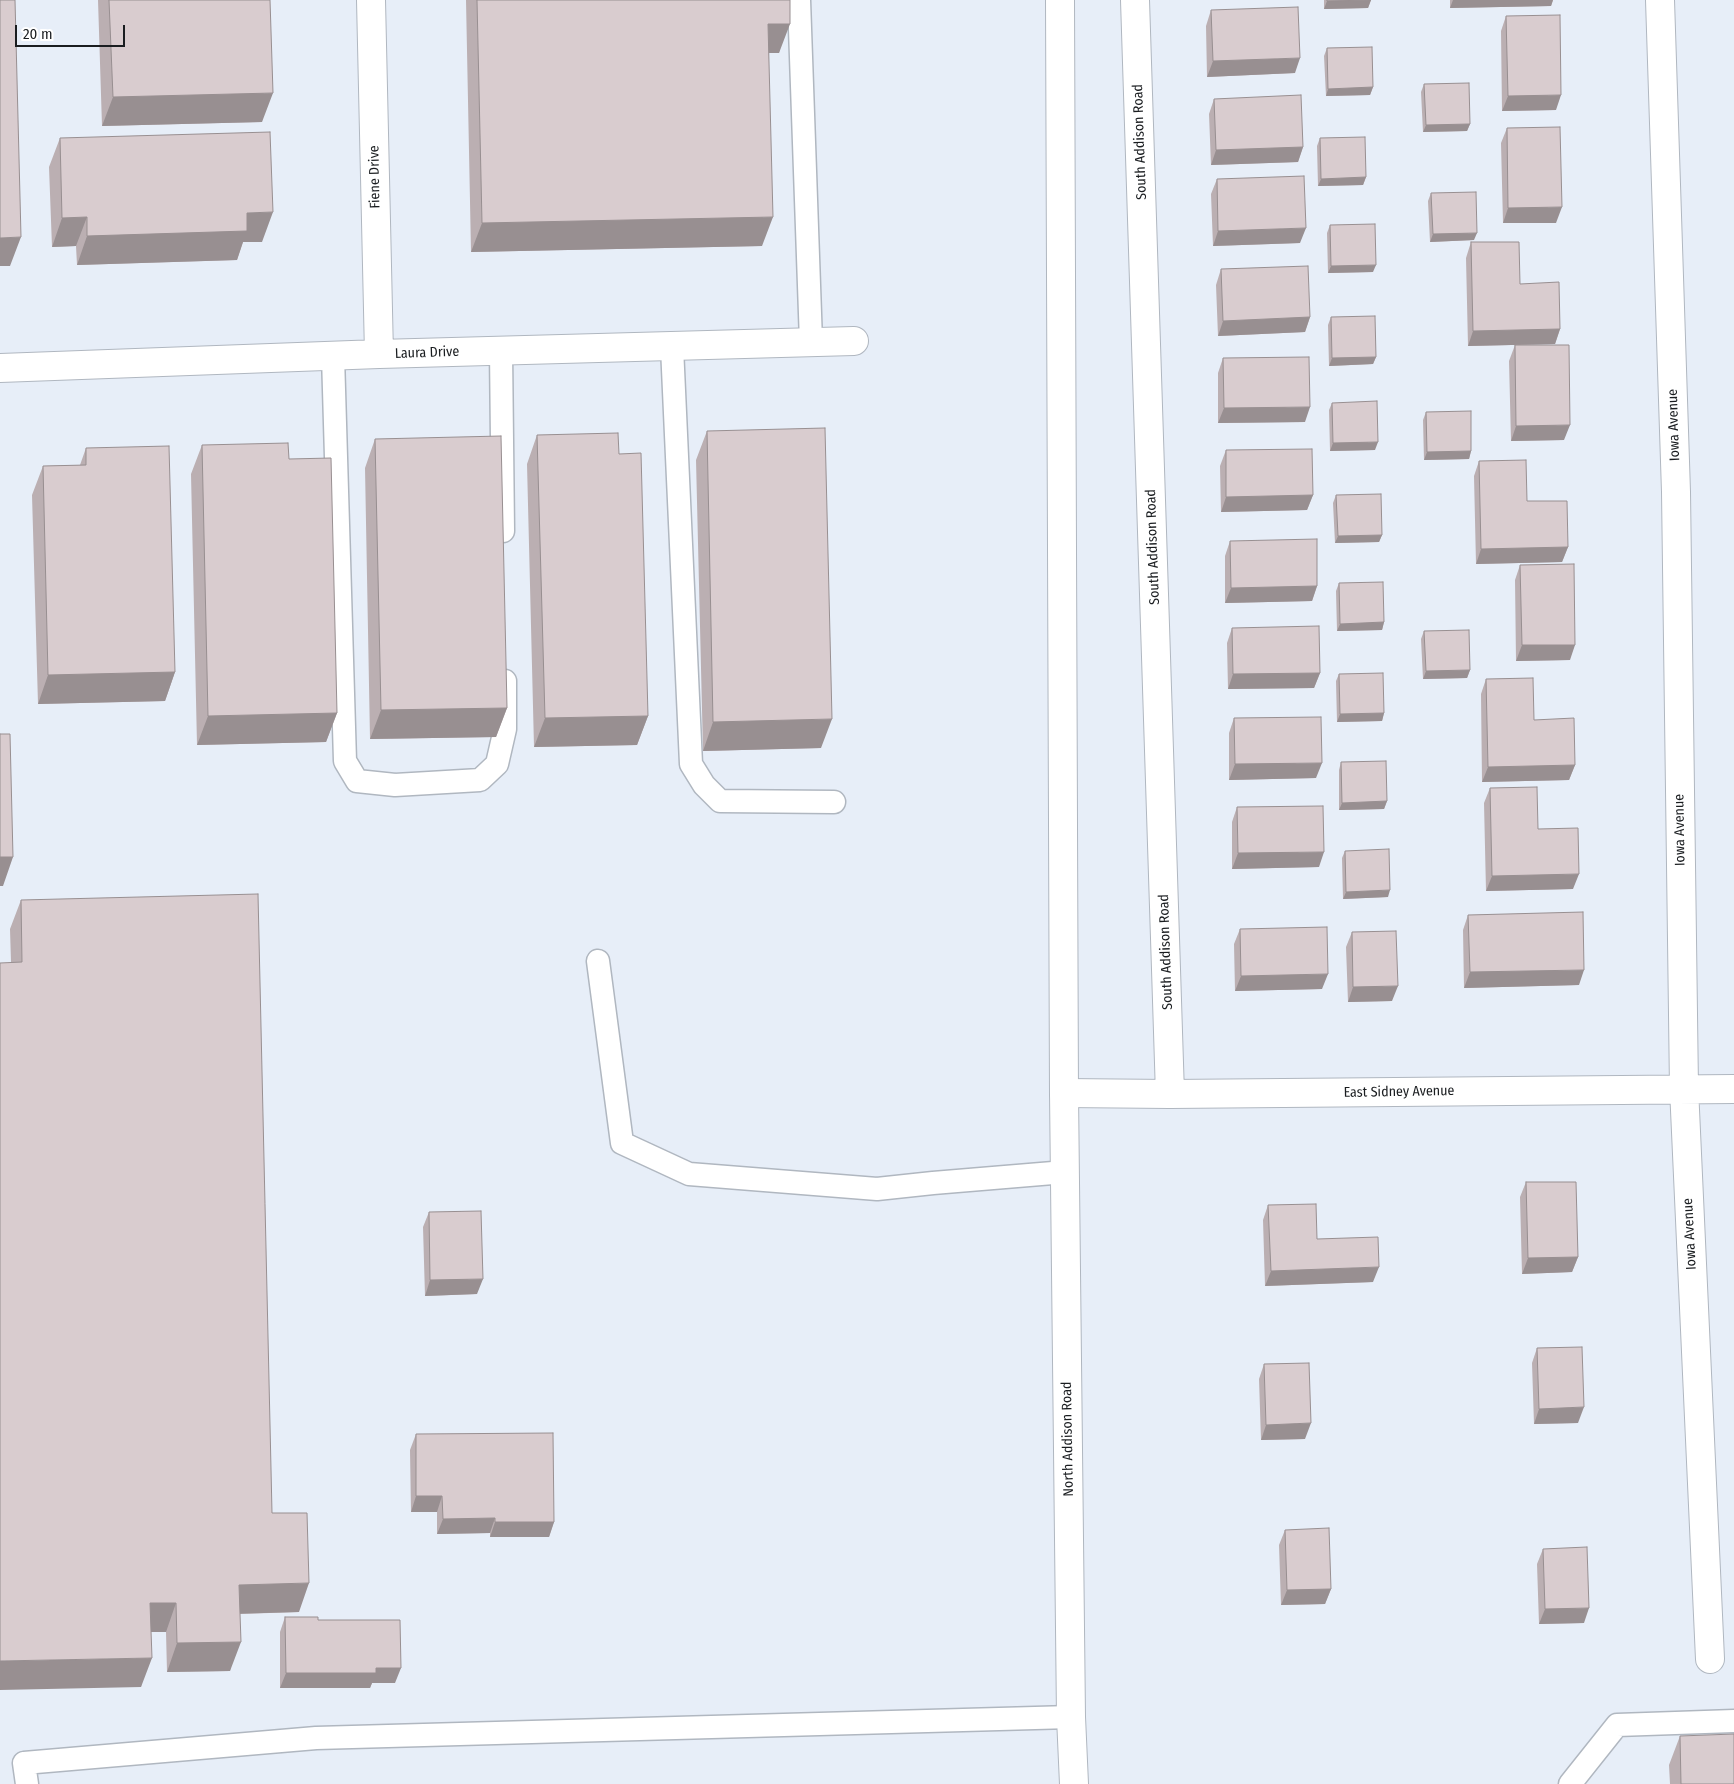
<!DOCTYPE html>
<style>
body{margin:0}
#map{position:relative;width:1734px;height:1784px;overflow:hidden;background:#e7eef8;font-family:"Fira Sans Condensed",sans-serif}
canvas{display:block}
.scale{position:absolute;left:15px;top:25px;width:110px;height:22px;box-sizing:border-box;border:2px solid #1a1d20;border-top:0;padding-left:6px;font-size:15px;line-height:18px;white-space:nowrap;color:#1a1d20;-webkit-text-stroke:4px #fff;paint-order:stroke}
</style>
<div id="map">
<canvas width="1734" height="1784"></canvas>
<div class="scale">20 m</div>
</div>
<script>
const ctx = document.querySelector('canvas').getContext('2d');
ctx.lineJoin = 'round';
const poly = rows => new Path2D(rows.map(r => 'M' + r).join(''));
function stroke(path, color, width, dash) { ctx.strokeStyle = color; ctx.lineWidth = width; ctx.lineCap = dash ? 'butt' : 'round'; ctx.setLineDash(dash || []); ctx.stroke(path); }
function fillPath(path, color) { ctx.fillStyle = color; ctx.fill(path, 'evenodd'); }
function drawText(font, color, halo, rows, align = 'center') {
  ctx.font = font + ' "Fira Sans Condensed",sans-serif'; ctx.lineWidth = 4; ctx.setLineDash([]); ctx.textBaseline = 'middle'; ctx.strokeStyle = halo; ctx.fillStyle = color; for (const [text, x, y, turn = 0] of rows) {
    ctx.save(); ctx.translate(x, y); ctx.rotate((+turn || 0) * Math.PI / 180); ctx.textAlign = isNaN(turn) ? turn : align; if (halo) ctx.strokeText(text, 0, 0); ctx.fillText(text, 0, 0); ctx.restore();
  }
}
const service = poly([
 [799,0,811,342],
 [672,347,691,764,704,785,720,801,834,802],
 [501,351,503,531],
 [333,356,345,761,357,781,395,785,480,780,497,764,505,729,505,681],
 [598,961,622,1143,689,1174,877,1189,933,1183,1065,1172],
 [27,1784,24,1763,316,1738,1071,1717],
 [1570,1784,1617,1725,1734,1721]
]);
const minor = poly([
 [371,0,379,354],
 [1135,0,1170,1094],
 [1660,0,1676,492,1684,1088,1710,1659],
 [0,368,379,354,854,341],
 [1064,1093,1170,1094,1734,1089]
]);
const tertiary = poly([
 [1060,0,1064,1093,1071,1717,1074,1784]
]);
const wall = poly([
 [98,0,270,0,262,122,102,126],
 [466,0,790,0,779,53,769,53,762,246,471,252],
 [1324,0,1371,0,1368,8,1324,9],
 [1450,0,1553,0,1551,6,1450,8],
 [1211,10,1295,73,1207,77,1206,26],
 [1506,16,1556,110,1502,111,1501,31],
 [1327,48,1373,87,1370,95,1326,96,1324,56],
 [1424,84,1470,124,1467,131,1423,132,1421,92],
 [1214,99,1303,147,1298,162,1211,165,1209,114],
 [1507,128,1556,223,1503,223,1501,143],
 [60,138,262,242,243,242,237,260,77,265,76,246,52,247,49,167],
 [1320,138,1366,177,1363,185,1318,186,1317,146],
 [1217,179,1300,243,1213,246,1211,194],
 [1431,193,1474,240,1430,242,1428,201],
 [1330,225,1373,272,1328,273,1327,233],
 [1471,242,1560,329,1555,344,1468,346,1466,258],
 [1221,269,1310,317,1305,332,1218,336,1216,285],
 [1331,317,1376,357,1373,364,1329,366,1328,325],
 [1515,345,1564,440,1511,441,1509,361],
 [1223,358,1305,422,1218,423,1218,373],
 [1332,403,1375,450,1330,451,1329,410],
 [1426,412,1471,451,1469,459,1424,460,1423,420],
 [707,431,821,748,703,751,696,460],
 [537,435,619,454,648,716,637,745,534,747,527,464],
 [375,439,507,708,496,737,370,739,365,468],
 [202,445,289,459,337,713,326,742,197,745,191,474],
 [86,448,175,672,165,701,38,704,32,495,43,466,80,465],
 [1226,450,1313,495,1307,510,1221,512,1220,466],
 [1479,461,1527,501,1568,547,1562,562,1476,564,1474,476],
 [1336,495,1382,535,1379,542,1335,543,1333,503],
 [1230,541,1317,586,1312,601,1225,603,1225,556],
 [1520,565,1570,660,1516,661,1515,580],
 [1339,583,1384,622,1382,630,1337,631,1336,591],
 [1232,628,1320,673,1314,688,1228,689,1227,643],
 [1424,631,1470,670,1467,678,1423,679,1421,639],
 [1339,674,1384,713,1382,721,1337,722,1336,681],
 [1486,679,1534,720,1575,765,1569,780,1482,782,1481,694],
 [1234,718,1316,778,1229,780,1229,733],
 [1341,762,1387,801,1384,809,1339,810,1339,770],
 [1490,788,1538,829,1573,889,1486,891,1484,803],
 [1237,807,1319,867,1232,869,1232,822],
 [1345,851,1388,897,1343,899,1342,858],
 [21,900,272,1513,299,1612,240,1614,230,1671,167,1672,166,1632,151,1632,141,1687,11,962,10,929],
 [1468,915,1579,985,1464,988,1463,930],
 [1240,929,1322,989,1235,991,1234,944],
 [1352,932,1392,1001,1348,1002,1346,947],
 [1526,1182,1578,1257,1572,1272,1522,1274,1520,1197],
 [1268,1205,1317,1239,1373,1282,1265,1286,1263,1220],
 [429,1212,477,1294,425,1296,423,1227],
 [1537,1348,1578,1423,1534,1424,1532,1363],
 [1264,1364,1305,1439,1261,1440,1259,1379],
 [416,1434,554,1522,549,1537,490,1537,490,1533,437,1534,437,1512,411,1512,410,1450],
 [1285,1530,1331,1589,1325,1604,1281,1605,1279,1545],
 [1543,1549,1584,1623,1539,1624,1537,1564],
 [285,1617,318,1620,395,1683,372,1683,370,1688,280,1688,280,1632],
 [1680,1736,1734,1784,1670,1784,1669,1765]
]);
const shadedWall = poly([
 [1371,0,1368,8,1324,9,1327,1],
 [1453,0,1553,0,1551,6,1450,8],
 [768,24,790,24,779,53,758,53],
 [1300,58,1295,73,1207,77,1213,61],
 [1373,87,1370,95,1326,96,1328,89],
 [273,93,262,122,102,126,113,97],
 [1561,95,1556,110,1502,111,1508,96],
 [1470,124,1467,131,1423,132,1426,125],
 [1303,147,1298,162,1211,165,1216,150],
 [1366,177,1363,185,1318,186,1321,179],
 [1562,207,1556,223,1503,223,1508,208],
 [273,212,262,242,243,242,237,260,77,265,87,236,247,213],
 [87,217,76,246,52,247,62,218],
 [773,217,762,246,471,252,482,223],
 [1306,228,1300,243,1213,246,1218,231],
 [1477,233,1474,240,1430,242,1433,234],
 [21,237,10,266,0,266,0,238],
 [1376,265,1373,272,1328,273,1331,266],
 [1310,317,1305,332,1218,336,1223,321],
 [1560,329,1555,344,1468,346,1473,331],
 [1376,357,1373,364,1329,366,1332,358],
 [1310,407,1305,422,1218,423,1224,408],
 [1570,425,1564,440,1511,441,1516,426],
 [1378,442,1375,450,1330,451,1333,443],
 [1471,451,1469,459,1424,460,1427,452],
 [1313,495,1307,510,1221,512,1226,497],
 [1382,535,1379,542,1335,543,1338,536],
 [1568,547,1562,562,1476,564,1481,549],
 [1317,586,1312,601,1225,603,1231,588],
 [1384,622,1382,630,1337,631,1340,624],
 [1522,645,1575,645,1570,660,1516,661],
 [1470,670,1467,678,1423,679,1426,671],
 [175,672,165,701,38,704,48,675],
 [1320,673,1314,688,1228,689,1233,674],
 [507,708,496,737,370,739,381,710],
 [337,713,326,742,197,745,208,716],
 [1384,713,1382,721,1337,722,1340,714],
 [648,716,637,745,534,747,545,718],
 [832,719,821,748,703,751,713,722],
 [1322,763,1316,778,1229,780,1235,764],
 [1575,765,1569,780,1482,782,1488,767],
 [1387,801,1384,809,1339,810,1342,803],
 [1324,852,1319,867,1232,869,1238,853],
 [0,857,13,857,3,886,0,886],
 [1579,874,1573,889,1486,891,1492,876],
 [1390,890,1388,897,1343,899,1346,892],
 [1584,970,1579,985,1464,988,1470,972],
 [1328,974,1322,989,1235,991,1241,976],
 [1398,986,1392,1001,1348,1002,1353,987],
 [1578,1257,1572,1272,1522,1274,1528,1258],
 [1379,1267,1373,1282,1265,1286,1271,1271],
 [483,1279,477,1294,425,1296,430,1280],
 [1584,1407,1578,1423,1534,1424,1539,1409],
 [1311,1423,1305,1439,1261,1440,1266,1425],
 [416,1496,442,1496,437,1512,411,1512],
 [495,1518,490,1533,437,1534,443,1519],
 [495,1522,554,1522,549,1537,490,1537],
 [309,1583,299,1612,229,1614,239,1585],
 [1331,1589,1325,1604,1281,1605,1287,1590],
 [150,1603,176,1603,166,1632,140,1632],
 [1589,1608,1584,1623,1539,1624,1545,1609],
 [241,1642,230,1671,167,1672,177,1643],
 [152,1658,141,1687,0,1690,0,1661],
 [376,1668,401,1668,395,1683,372,1683,370,1688,280,1688,286,1673]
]);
const building = poly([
 [0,0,15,0,21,237,0,238,0,0],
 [109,0,270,0,273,93,113,97,109,0],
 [477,0,790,0,790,24,768,24,773,217,482,223,477,0],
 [1327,0,1371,0,1327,1,1327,0],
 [1298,7,1300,58,1213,61,1211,10,1298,7],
 [1560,15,1561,95,1508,96,1506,16,1560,15],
 [1372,47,1373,87,1328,89,1327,48,1372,47],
 [1469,83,1470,124,1426,125,1424,84,1469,83],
 [1301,95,1303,147,1216,150,1214,99,1301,95],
 [1560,127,1562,207,1508,208,1507,128,1560,127],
 [270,132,273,212,247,213,247,231,87,236,87,217,62,218,60,138,270,132],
 [1365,137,1366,177,1321,179,1320,138,1365,137],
 [1304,176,1306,228,1218,231,1217,179,1304,176],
 [1476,192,1477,233,1433,234,1431,193,1476,192],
 [1375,224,1376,265,1331,266,1330,225,1375,224],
 [1471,242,1519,242,1520,284,1559,282,1560,329,1473,331,1471,242],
 [1308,266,1310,317,1223,321,1221,269,1308,266],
 [1375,316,1376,357,1332,358,1331,317,1375,316],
 [1515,345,1569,345,1570,425,1516,426,1515,345],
 [1309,357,1310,407,1224,408,1223,358,1309,357],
 [1377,401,1378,442,1333,443,1332,403,1377,401],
 [1471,411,1471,451,1427,452,1426,412,1471,411],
 [825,428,832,719,713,722,707,431,825,428],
 [618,433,619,454,641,453,648,716,545,718,537,435,618,433],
 [501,436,507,708,381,710,375,439,501,436],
 [288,443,289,459,331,458,337,713,208,716,202,445,288,443],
 [169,446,175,672,48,675,43,466,86,465,86,448,169,446],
 [1312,449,1313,495,1226,497,1226,450,1312,449],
 [1526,460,1527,501,1567,501,1568,547,1481,549,1479,461,1526,460],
 [1381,494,1382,535,1338,536,1336,495,1381,494],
 [1317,539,1317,586,1231,588,1230,541,1317,539],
 [1574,564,1575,645,1522,645,1520,565,1574,564],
 [1383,582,1384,622,1340,624,1339,583,1383,582],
 [1319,626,1320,673,1233,674,1232,628,1319,626],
 [1469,630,1470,670,1426,671,1424,631,1469,630],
 [1383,673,1384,713,1340,714,1339,674,1383,673],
 [1533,678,1534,720,1574,718,1575,765,1488,767,1486,679,1533,678],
 [1321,717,1322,763,1235,764,1234,718,1321,717],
 [0,734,10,734,13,857,0,857,0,734],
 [1386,761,1387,801,1342,803,1341,762,1386,761],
 [1537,787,1538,829,1578,828,1579,874,1492,876,1490,788,1537,787],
 [1323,806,1324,852,1238,853,1237,807,1323,806],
 [1389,849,1390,890,1346,892,1345,851,1389,849],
 [258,894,272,1513,307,1513,309,1583,239,1585,241,1642,177,1643,176,1603,150,1603,152,1658,0,1661,0,963,22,962,21,900,258,894],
 [1583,912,1584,970,1470,972,1468,915,1583,912],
 [1327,927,1328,974,1241,976,1240,929,1327,927],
 [1396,931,1398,986,1353,987,1352,932,1396,931],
 [1526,1182,1576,1182,1578,1257,1528,1258,1526,1182],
 [1316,1204,1317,1239,1378,1237,1379,1267,1271,1271,1268,1205,1316,1204],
 [481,1211,483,1279,430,1280,429,1212,481,1211],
 [1582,1347,1584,1407,1539,1409,1537,1348,1582,1347],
 [1309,1363,1311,1423,1266,1425,1264,1364,1309,1363],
 [553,1433,554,1522,495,1522,495,1518,443,1519,442,1496,416,1496,416,1434,553,1433],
 [1329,1528,1331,1589,1287,1590,1285,1530,1329,1528],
 [1587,1547,1589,1608,1545,1609,1543,1549,1587,1547],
 [285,1617,318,1617,318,1620,400,1620,401,1668,376,1668,376,1673,286,1673,285,1617],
 [1734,1734,1734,1784,1681,1784,1680,1736,1734,1734]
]);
const streetNames = [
 ["South Addison Road",1140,142,-92],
 ["Fiene Drive",375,177,-91],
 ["Laura Drive",427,353,-2],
 ["Iowa Avenue",1674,425,-92],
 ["South Addison Road",1153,547,-92],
 ["Iowa Avenue",1680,830,-91],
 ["South Addison Road",1166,952,-92],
 ["East Sidney Avenue",1399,1092,-1],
 ["Iowa Avenue",1690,1234,-93],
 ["North Addison Road",1068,1439,-91]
];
stroke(service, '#b0b7c0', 25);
stroke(minor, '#b0b7c0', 30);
stroke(tertiary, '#b0b7c0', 30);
stroke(service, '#fff', 22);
stroke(minor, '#fff', 28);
stroke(tertiary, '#fff', 28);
fillPath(wall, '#bbafb2');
fillPath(shadedWall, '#988f91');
fillPath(building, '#d9cccf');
stroke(building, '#988f91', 1);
drawText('14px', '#1a1d20', '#fff', streetNames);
</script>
